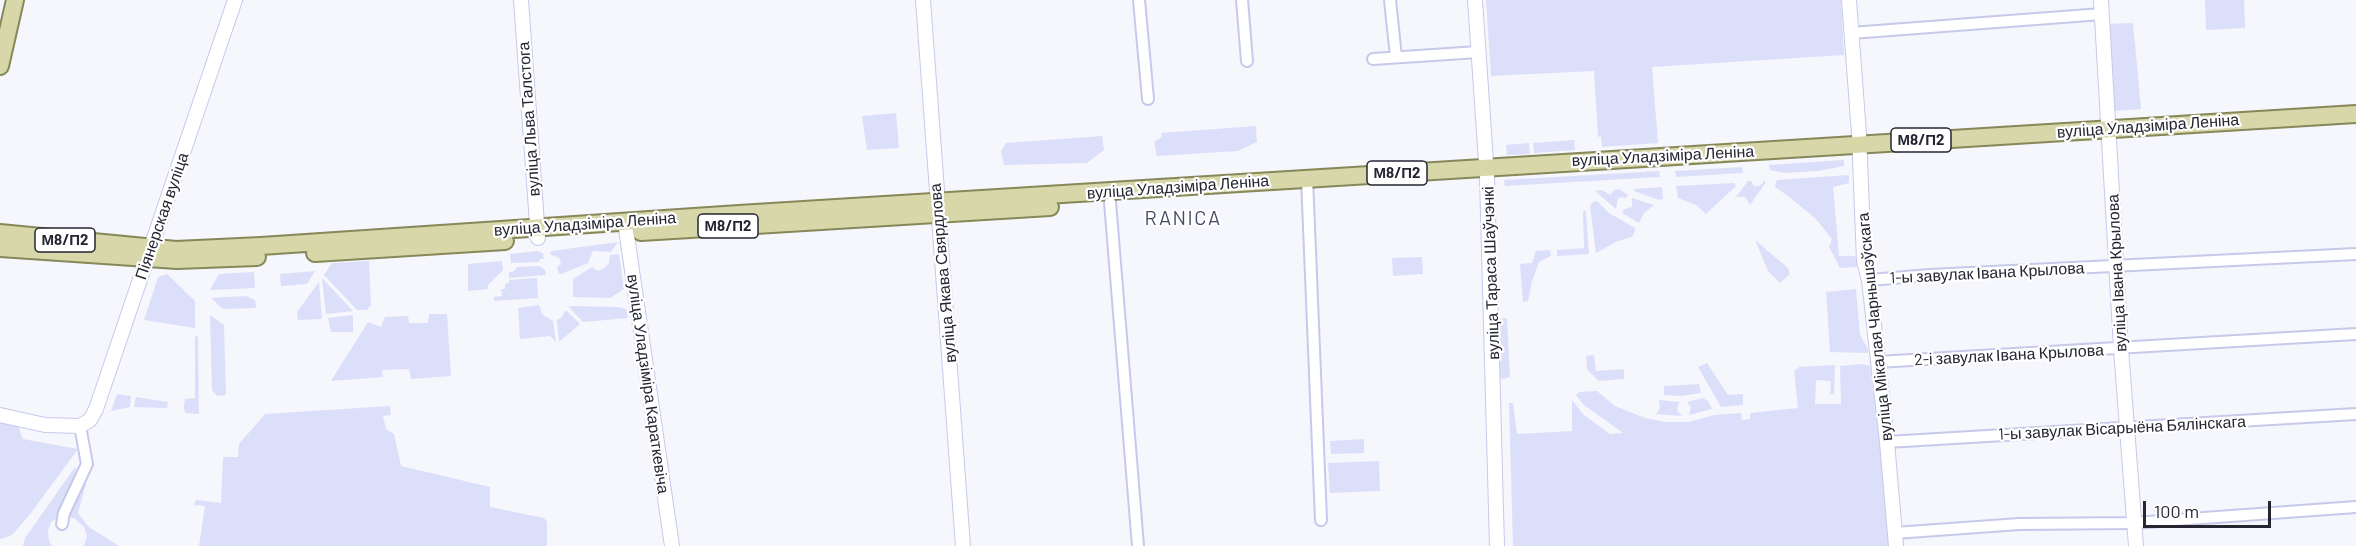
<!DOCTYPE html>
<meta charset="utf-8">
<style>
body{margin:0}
#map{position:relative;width:2356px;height:546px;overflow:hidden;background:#f6f6fd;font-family:Barlow,sans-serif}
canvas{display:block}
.scale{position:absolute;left:2143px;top:501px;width:128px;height:27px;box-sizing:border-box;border:3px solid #252632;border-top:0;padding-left:8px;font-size:18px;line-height:21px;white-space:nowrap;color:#252632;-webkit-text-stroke:4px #fff;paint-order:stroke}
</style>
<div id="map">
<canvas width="2356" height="546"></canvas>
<div class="scale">100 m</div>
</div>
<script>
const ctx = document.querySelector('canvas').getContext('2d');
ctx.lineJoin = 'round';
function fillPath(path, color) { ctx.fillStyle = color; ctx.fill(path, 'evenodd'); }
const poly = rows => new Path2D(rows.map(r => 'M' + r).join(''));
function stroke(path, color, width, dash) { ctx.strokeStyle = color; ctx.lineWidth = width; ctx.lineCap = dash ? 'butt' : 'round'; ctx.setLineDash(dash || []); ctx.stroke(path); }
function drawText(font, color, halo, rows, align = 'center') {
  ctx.font = font + ' Barlow,sans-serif'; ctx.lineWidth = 4.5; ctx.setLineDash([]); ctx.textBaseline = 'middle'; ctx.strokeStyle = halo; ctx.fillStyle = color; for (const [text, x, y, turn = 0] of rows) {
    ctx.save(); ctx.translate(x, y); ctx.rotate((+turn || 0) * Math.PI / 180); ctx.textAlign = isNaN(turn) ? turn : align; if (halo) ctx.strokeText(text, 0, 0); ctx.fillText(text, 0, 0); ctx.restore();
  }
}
const green = poly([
 [1486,0,1841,0,1844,55,1652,67,1658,143,1602,147,1601,136,1598,137,1594,71,1491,76],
 [2205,0,2244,0,2245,28,2206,30],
 [2133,23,2141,109,2114,111,2107,24],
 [896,113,899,148,867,150,862,116],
 [1256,126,1257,142,1238,151,1157,156,1154,142,1162,137,1161,133],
 [1102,136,1104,150,1087,163,1004,165,1001,151,1006,143],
 [1574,140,1575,150,1534,153,1533,143],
 [1529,143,1530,154,1507,155,1506,145],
 [1844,160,1844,166,1818,171,1784,173,1770,170,1769,165],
 [1742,167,1743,173,1676,177,1675,171],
 [1659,171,1660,177,1505,186,1504,180],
 [1849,175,1849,183,1833,187,1839,256,1857,256,1857,267,1840,268,1829,247,1832,239,1816,219,1788,196,1775,187,1777,180],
 [1763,180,1766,182,1750,205,1745,197,1736,197,1748,181,1751,181,1754,186,1759,186,1763,183],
 [1734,183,1736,186,1706,214,1696,205,1678,198,1676,186],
 [1662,187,1663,199,1659,200,1634,191,1634,189],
 [1619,189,1628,195,1626,198,1621,197,1618,199,1616,209,1595,191,1602,190,1610,195,1614,190],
 [1632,198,1654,205,1644,213,1639,223,1622,213,1625,209,1632,207],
 [1597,201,1609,213,1635,228,1635,231,1632,237,1618,241,1596,253,1590,206,1593,202],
 [1583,211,1586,211,1589,254,1557,256,1557,250,1584,248],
 [1755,240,1788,268,1790,274,1780,283,1768,271],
 [618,242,611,252,593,251,588,263,561,274,559,274,557,267,561,264,559,258,550,254,551,251],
 [1550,250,1551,256,1539,262,1532,281,1528,301,1523,302,1520,264,1532,263,1536,251],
 [537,251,543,253,544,259,540,259,539,262,511,263,510,254],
 [619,254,624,289,610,298,573,297,573,279,592,267,597,271,603,269,609,263,610,255],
 [1422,257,1423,274,1393,276,1392,258],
 [369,261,371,305,367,310,357,310,324,275,332,263],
 [502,261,503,270,488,285,488,289,468,291,468,264],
 [539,266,545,270,546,275,509,278,509,272,513,272,517,267],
 [315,271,307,284,281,286,280,274],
 [254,272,255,288,210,290,219,274],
 [167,274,195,301,195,328,144,320,158,277],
 [322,278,353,311,326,314],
 [537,278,538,298,494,301,494,297,502,296,501,289,505,289,505,284,509,283,509,280],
 [319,282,322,319,298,320,297,312],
 [1856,289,1860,335,1868,349,1868,353,1830,352,1826,292],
 [246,296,255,300,256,308,223,309,211,298],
 [539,305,542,314,553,321,556,342,550,336,520,339,518,308],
 [568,306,618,307,626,309,628,318,583,322],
 [566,310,580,324,559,342,557,320,561,318],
 [429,314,447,314,451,376,411,379,409,369,382,370,383,377,331,381,368,322,381,327,385,317,408,316,409,323,428,323],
 [210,315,224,325,226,395,217,396,212,390],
 [353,315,353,332,331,332,328,318],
 [1507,318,1510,377,1503,379,1498,376,1495,319],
 [195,336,198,337,199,414,185,413,184,407,185,399,195,398],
 [1594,355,1596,371,1624,369,1624,379,1599,381,1587,369,1586,356],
 [1707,363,1728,395,1743,394,1743,405,1721,407,1698,367],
 [1863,364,1870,366,1876,410,1879,411,1891,546,1513,546,1509,403,1513,403,1517,434,1572,431,1572,400,1584,415,1610,434,1623,433,1584,405,1576,395,1579,392,1597,391,1615,406,1645,418,1665,422,1689,422,1714,415,1741,413,1742,420,1750,419,1750,413,1798,408,1794,371,1799,367,1835,365,1834,394,1830,394,1831,381,1816,380,1815,404,1841,404,1840,366],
 [1699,384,1701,393,1681,396,1664,395,1664,386],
 [117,394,131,396,130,407,111,411],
 [136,397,168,402,167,408,134,407],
 [1703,398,1708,401,1712,409,1689,415,1691,407,1687,402],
 [1659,400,1679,402,1677,411,1682,416,1656,414,1660,408],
 [390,406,391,415,383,416,386,429,394,434,401,466,490,487,490,507,544,518,547,522,547,546,199,546,205,506,194,505,196,500,221,503,223,457,238,457,239,444,265,414],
 [0,423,18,426,23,439,78,449,31,513,12,535,0,539],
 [1364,439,1364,453,1331,454,1330,441],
 [1379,461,1380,491,1330,493,1328,463],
 [75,467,78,475,59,517,51,522,48,531,49,541,52,546,23,546,25,538],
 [83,482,86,484,78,513,89,527,119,546,84,546,87,536,84,527,75,519,67,516]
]);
const street = poly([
 [1139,0,1148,99],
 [1242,0,1247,61],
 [1390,0,1396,57],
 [1851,33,2102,14],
 [1373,59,1478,52],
 [1307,178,1321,520],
 [1110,202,1138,546],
 [1869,280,1930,275,2356,254],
 [1877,362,2356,334],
 [1887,442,2356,414],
 [62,524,64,513,87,464,80,426],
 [1895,533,2019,524,2134,523,2356,507]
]);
const secondary = poly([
 [521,0,538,238],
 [923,0,963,546],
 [1475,0,1487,177,1497,546],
 [1849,0,1859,134,1864,261,1869,280,1887,442,1896,546],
 [2101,0,2121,349,2136,546],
 [625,222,672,546],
 [0,415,45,425,80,426,90,420,96,409,235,0]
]);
const primary = poly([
 [0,66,15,0],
 [641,232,1050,207],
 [0,233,176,250,261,246,739,214,2356,114],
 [0,248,177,260,257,257],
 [315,253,505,241]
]);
const shields = [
 [1921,140,60],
 [1397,173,60],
 [728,226,60],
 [65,240,60]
];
const shieldNames = [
 ["М8/П2",1921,140],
 ["М8/П2",1397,173],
 ["М8/П2",728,226],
 ["М8/П2",65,240]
];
const streetNames = [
 ["вуліца Льва Талстога",529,119,-94],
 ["вуліца Уладзіміра Леніна",2148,126,-4],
 ["вуліца Уладзіміра Леніна",1663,156,-3],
 ["вуліца Уладзіміра Леніна",1178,187,-4],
 ["Піянерская вуліца",162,216,-71],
 ["вуліца Уладзіміра Леніна",585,224,-4],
 ["вуліца Якава Свярдлова",943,273,-95],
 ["вуліца Тараса Шаўчэнкі",1491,273,-92],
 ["1-ы завулак Івана Крылова",1987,273,-3],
 ["вуліца Івана Крылова",2117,273,-93],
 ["вуліца Мікалая Чарнышэўскага",1875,327,-96],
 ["2-і завулак Івана Крылова",2009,355,-3],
 ["вуліца Уладзіміра Караткевіча",648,384,82],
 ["1-ы завулак Вісарыёна Бялінскага",2122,428,-3]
];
const quarterNames = [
 ["RANICA",1183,218]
];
fillPath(green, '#dcdff9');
stroke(street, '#c7c9eb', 14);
stroke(secondary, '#c7c9eb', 16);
stroke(primary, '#87885a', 20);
stroke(street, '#fff', 10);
stroke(secondary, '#fff', 14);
stroke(primary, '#d7d7a9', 16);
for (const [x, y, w] of shields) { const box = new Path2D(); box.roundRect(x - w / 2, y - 12, w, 24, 4.5); ctx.fillStyle = '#fff'; ctx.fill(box); stroke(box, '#252632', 1.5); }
drawText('bold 15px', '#252632', null, shieldNames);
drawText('16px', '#252632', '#fff', streetNames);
ctx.letterSpacing = '1.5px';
drawText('20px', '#484a66', '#fff', quarterNames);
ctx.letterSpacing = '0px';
</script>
